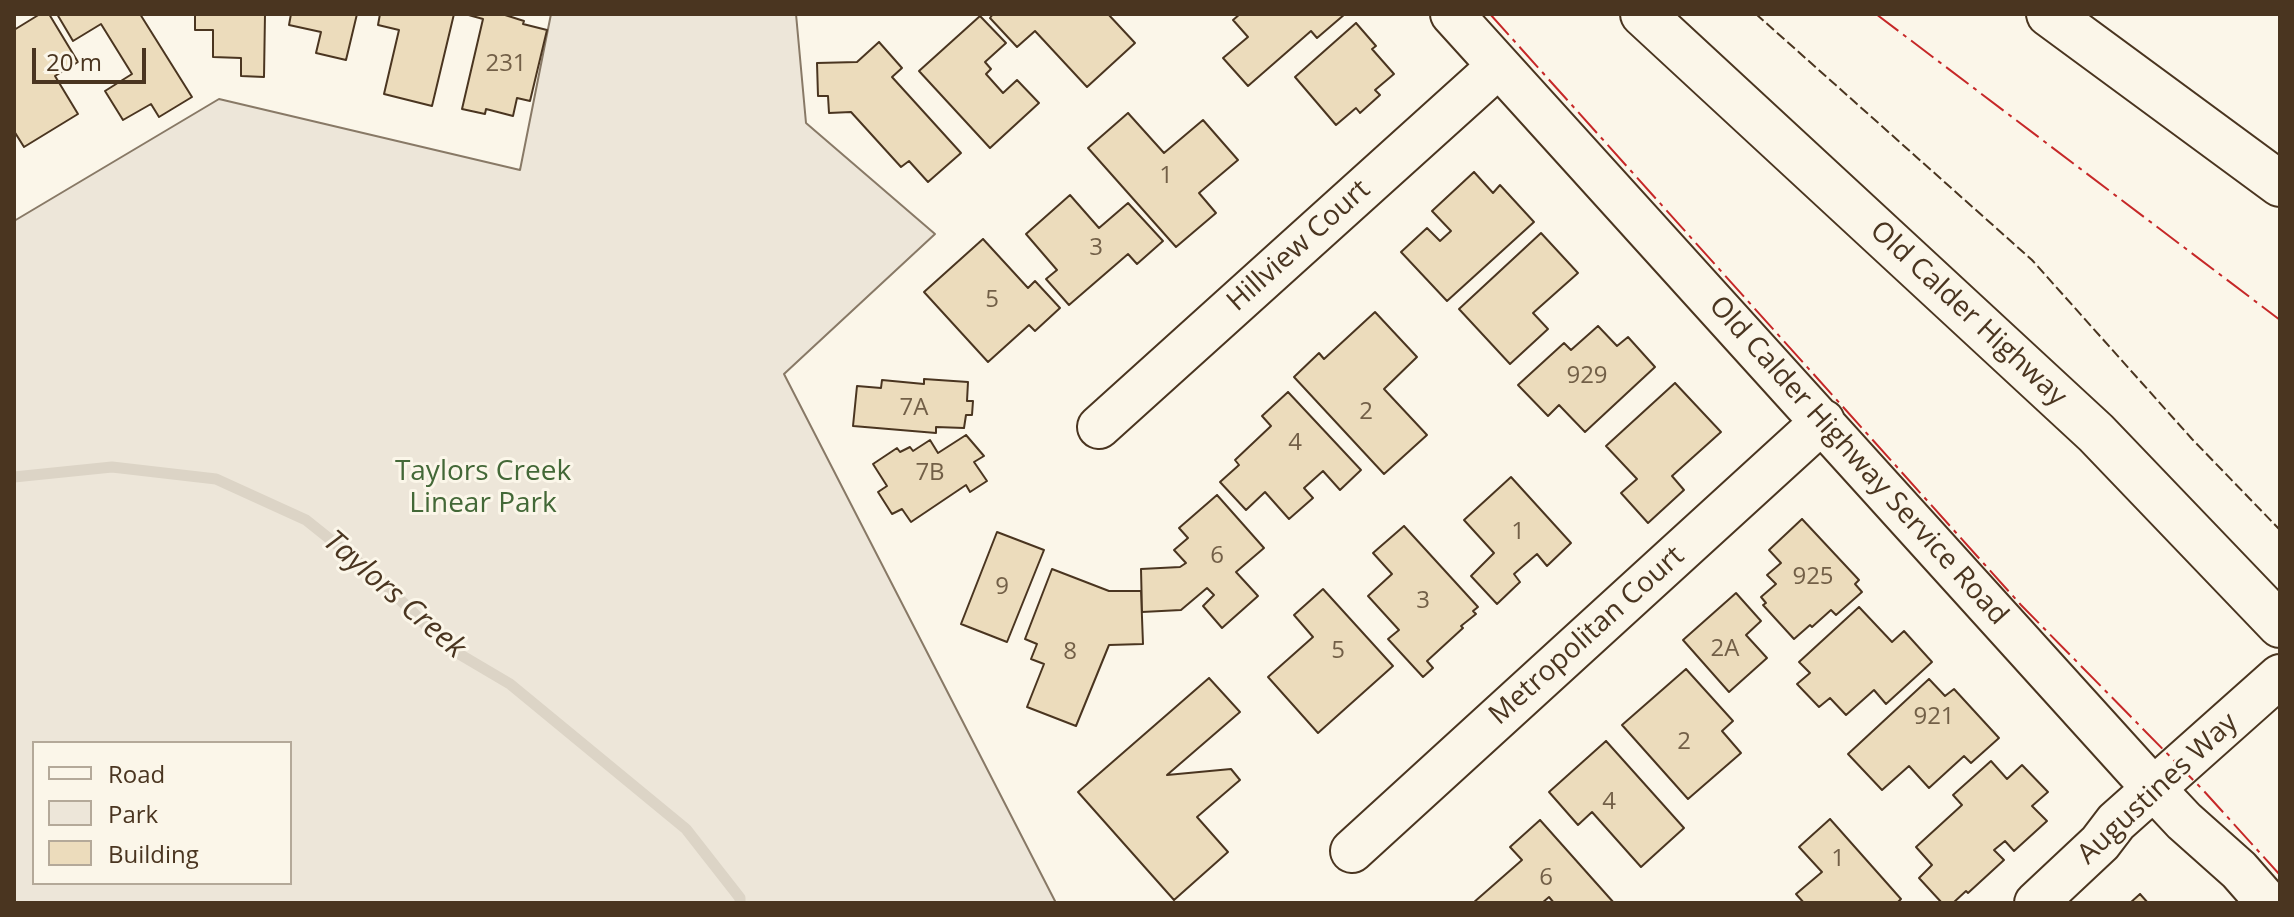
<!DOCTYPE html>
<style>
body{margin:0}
#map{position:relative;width:2294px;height:917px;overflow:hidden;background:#fbf6e9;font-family:"Open Sans",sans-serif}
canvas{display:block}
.frame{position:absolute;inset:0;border:16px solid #4a3520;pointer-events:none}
.legend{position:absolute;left:32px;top:741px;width:260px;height:144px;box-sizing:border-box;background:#fbf6e9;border:2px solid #b4a999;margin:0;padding:10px 14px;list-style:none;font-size:24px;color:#4a3520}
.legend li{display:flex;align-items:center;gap:16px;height:40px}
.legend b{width:40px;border:2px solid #b4a999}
.scale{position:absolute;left:32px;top:48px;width:114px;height:36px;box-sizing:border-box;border:4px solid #4a3520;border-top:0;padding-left:10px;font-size:24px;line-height:28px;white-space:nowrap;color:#4a3520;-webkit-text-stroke:6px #fbf6e9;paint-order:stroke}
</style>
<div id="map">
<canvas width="2294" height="917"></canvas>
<div class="frame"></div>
<ul class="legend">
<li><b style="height:10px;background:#fbf6e9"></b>Road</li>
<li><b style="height:22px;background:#ede6d9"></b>Park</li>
<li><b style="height:22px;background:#ecdcbc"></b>Building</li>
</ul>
<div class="scale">20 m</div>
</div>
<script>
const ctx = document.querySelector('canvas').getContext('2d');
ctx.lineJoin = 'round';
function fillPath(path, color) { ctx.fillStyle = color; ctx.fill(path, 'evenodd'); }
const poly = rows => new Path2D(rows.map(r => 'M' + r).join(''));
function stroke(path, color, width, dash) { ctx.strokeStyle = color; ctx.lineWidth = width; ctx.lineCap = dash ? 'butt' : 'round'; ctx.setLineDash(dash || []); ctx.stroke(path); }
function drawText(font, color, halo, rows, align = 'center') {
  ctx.font = font + ' "Open Sans",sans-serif'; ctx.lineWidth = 6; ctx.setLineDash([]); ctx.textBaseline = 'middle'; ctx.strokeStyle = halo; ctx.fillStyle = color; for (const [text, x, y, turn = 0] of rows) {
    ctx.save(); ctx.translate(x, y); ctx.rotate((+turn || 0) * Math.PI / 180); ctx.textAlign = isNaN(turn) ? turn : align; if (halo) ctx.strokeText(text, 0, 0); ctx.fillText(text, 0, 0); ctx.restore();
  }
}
const green = poly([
 [551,14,796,14,806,123,935,234,784,374,1056,903,14,903,14,221,219,99,520,170,551,14],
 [34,743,290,743,290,883,34,883,34,743]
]);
const stream = poly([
 [14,477,112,467,216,479,306,520,376,576,449,648,510,684,686,829,740,898,740,903]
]);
const building = poly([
 [40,14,49,14,78,62,55,76,78,114,24,147,14,131,14,30,40,14],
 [57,14,140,14,192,97,159,117,151,104,123,120,105,91,132,74,101,24,73,41,57,14],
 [195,14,265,14,264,77,241,76,241,58,213,57,213,30,195,30,195,14],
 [291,14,357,14,346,60,316,53,321,32,289,25,291,14],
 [380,14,454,14,432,106,384,94,399,30,378,25,380,14],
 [465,14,502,14,524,21,523,24,547,30,530,101,517,98,513,116,486,109,485,114,462,109,483,19,465,14],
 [993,14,1108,14,1135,43,1087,87,1035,31,1017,47,990,18,993,14],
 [1240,14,1345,14,1317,38,1311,31,1248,86,1223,58,1248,37,1233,20,1240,14],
 [980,16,1006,43,985,62,991,69,986,74,1003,93,1017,80,1039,103,990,148,919,71,980,16],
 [1356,23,1376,46,1372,49,1394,74,1375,90,1380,95,1360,113,1356,108,1336,125,1295,77,1356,23],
 [879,42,902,68,892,77,961,153,928,182,909,161,901,167,851,112,829,113,828,96,818,96,817,63,857,62,879,42],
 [1128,113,1164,153,1203,120,1238,160,1199,193,1216,213,1176,247,1088,148,1128,113],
 [1474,172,1493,193,1500,185,1534,222,1447,301,1401,252,1427,228,1440,241,1451,231,1432,211,1474,172],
 [1070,195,1099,228,1128,203,1163,241,1137,264,1128,254,1069,305,1046,279,1057,270,1026,234,1070,195],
 [1541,233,1578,273,1533,313,1548,329,1510,364,1459,309,1541,233],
 [983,239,1028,288,1035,281,1060,308,1035,331,1029,325,988,362,924,292,983,239],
 [1375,312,1417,357,1384,389,1427,435,1384,474,1294,377,1319,353,1324,359,1375,312],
 [1598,326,1617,346,1628,337,1655,367,1585,432,1559,405,1548,416,1518,385,1564,343,1571,350,1598,326],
 [924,379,968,382,967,401,973,401,972,415,966,415,964,428,936,427,936,433,853,426,857,386,881,388,882,380,924,384,924,379],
 [1675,383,1721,432,1672,476,1684,490,1648,523,1621,493,1637,479,1606,446,1675,383],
 [1288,392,1361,470,1340,490,1323,471,1304,488,1313,498,1289,519,1265,492,1246,510,1220,482,1239,465,1235,460,1271,426,1262,416,1288,392],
 [966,435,984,456,974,462,987,481,970,492,966,485,911,522,902,509,892,514,878,492,887,486,873,464,897,448,900,452,910,447,913,451,930,440,938,453,966,435],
 [1511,477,1571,543,1547,566,1537,554,1514,574,1520,582,1497,604,1471,576,1494,553,1464,520,1511,477],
 [1217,495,1264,548,1236,572,1258,596,1222,628,1203,606,1214,595,1207,588,1181,610,1142,612,1141,569,1180,567,1186,563,1174,550,1188,538,1179,528,1217,495],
 [1802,519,1859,580,1855,584,1862,592,1836,615,1831,610,1812,627,1810,625,1794,639,1763,605,1766,603,1761,597,1776,584,1767,575,1781,563,1769,550,1802,519],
 [1404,526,1478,607,1473,611,1476,614,1461,626,1463,628,1427,661,1433,668,1423,677,1388,639,1399,630,1368,596,1392,574,1373,553,1404,526],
 [997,532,1044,550,1007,642,961,624,997,532],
 [1052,569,1109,591,1141,591,1143,644,1109,645,1076,726,1027,707,1044,664,1031,659,1037,644,1025,639,1052,569],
 [1323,589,1393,666,1318,733,1268,677,1313,637,1294,615,1323,589],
 [1736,593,1761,621,1746,635,1767,658,1729,692,1683,640,1736,593],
 [1859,607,1892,642,1904,631,1932,662,1886,704,1874,690,1846,715,1830,698,1819,707,1797,684,1810,673,1799,662,1859,607],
 [1686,669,1733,721,1722,731,1741,753,1688,799,1622,725,1686,669],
 [1209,678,1240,712,1167,775,1231,769,1240,780,1197,817,1228,852,1174,900,1078,792,1209,678],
 [1929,679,1945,696,1954,689,1999,738,1971,763,1964,756,1929,788,1909,766,1882,790,1848,754,1929,679],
 [1606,741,1684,828,1641,867,1592,812,1578,825,1549,792,1606,741],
 [1991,761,2007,779,2022,765,2048,792,2032,806,2047,821,2014,851,2005,841,1994,850,2004,860,1968,893,1966,891,1953,903,1942,903,1919,878,1932,865,1916,847,1962,805,1953,795,1991,761],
 [1830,819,1901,899,1897,903,1804,903,1796,894,1822,872,1799,847,1830,819],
 [1540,820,1614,903,1554,903,1549,897,1542,903,1473,903,1522,860,1510,847,1540,820],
 [2140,894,2148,903,2130,903,2140,894]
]);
const minor = poly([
 [1452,14,2153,788,2184,821,2239,870,2268,903],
 [1099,427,1499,66],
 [1352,851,1823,421],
 [2036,903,2100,843,2116,822,2280,676]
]);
const major = poly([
 [1643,14,2096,433,2280,625]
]);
const highway = poly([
 [2049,14,2280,184]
]);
const fence = poly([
 [1756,14,2032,260,2192,439,2280,530]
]);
const power = poly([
 [1490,14,2021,605,2203,790,2280,875],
 [1876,14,2280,320]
]);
const numberNames = [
 ["231",506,64],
 ["1",1166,176],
 ["3",1096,248],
 ["5",992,300],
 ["929",1587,376],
 ["7A",914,408],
 ["2",1366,412],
 ["4",1295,443],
 ["7B",930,473],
 ["1",1518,532],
 ["6",1217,556],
 ["925",1813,577],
 ["9",1002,587],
 ["3",1423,601],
 ["2A",1725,649],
 ["5",1338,651],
 ["8",1070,652],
 ["921",1934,717],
 ["2",1684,742],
 ["4",1609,802],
 ["1",1838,859],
 ["6",1546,878]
];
const streetNames = [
 ["Hillview Court",1299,246,-42],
 ["Old Calder Highway",1968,314,43],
 ["Old Calder Highway Service Road",1858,461,48],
 ["Metropolitan Court",1587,636,-42],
 ["Augustines Way",2158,789,-43]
];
const parkNames = [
 ["Taylors Creek",483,472],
 ["Linear Park",483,504]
];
const waterNames = [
 ["Taylors Creek",394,595,41]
];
fillPath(green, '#ede6d9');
stroke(green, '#887966', 2);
stroke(stream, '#dcd4c6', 11);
fillPath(building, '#ecdcbc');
stroke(building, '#4a3520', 2);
stroke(minor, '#4a3520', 46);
stroke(major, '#4a3520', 48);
stroke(highway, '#4a3520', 48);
stroke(minor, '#fbf6e9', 42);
stroke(major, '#fbf6e9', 44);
stroke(highway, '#fbf6e9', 44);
stroke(fence, '#4a3520', 2, [10, 4]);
stroke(power, '#c62828', 2, [28, 6, 4, 6]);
drawText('24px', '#725f47', null, numberNames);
drawText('28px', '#4a3520', '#fbf6e9', streetNames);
drawText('28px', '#436837', '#fbf6e9', parkNames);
drawText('italic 30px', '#4a3520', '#fbf6e9', waterNames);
</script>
